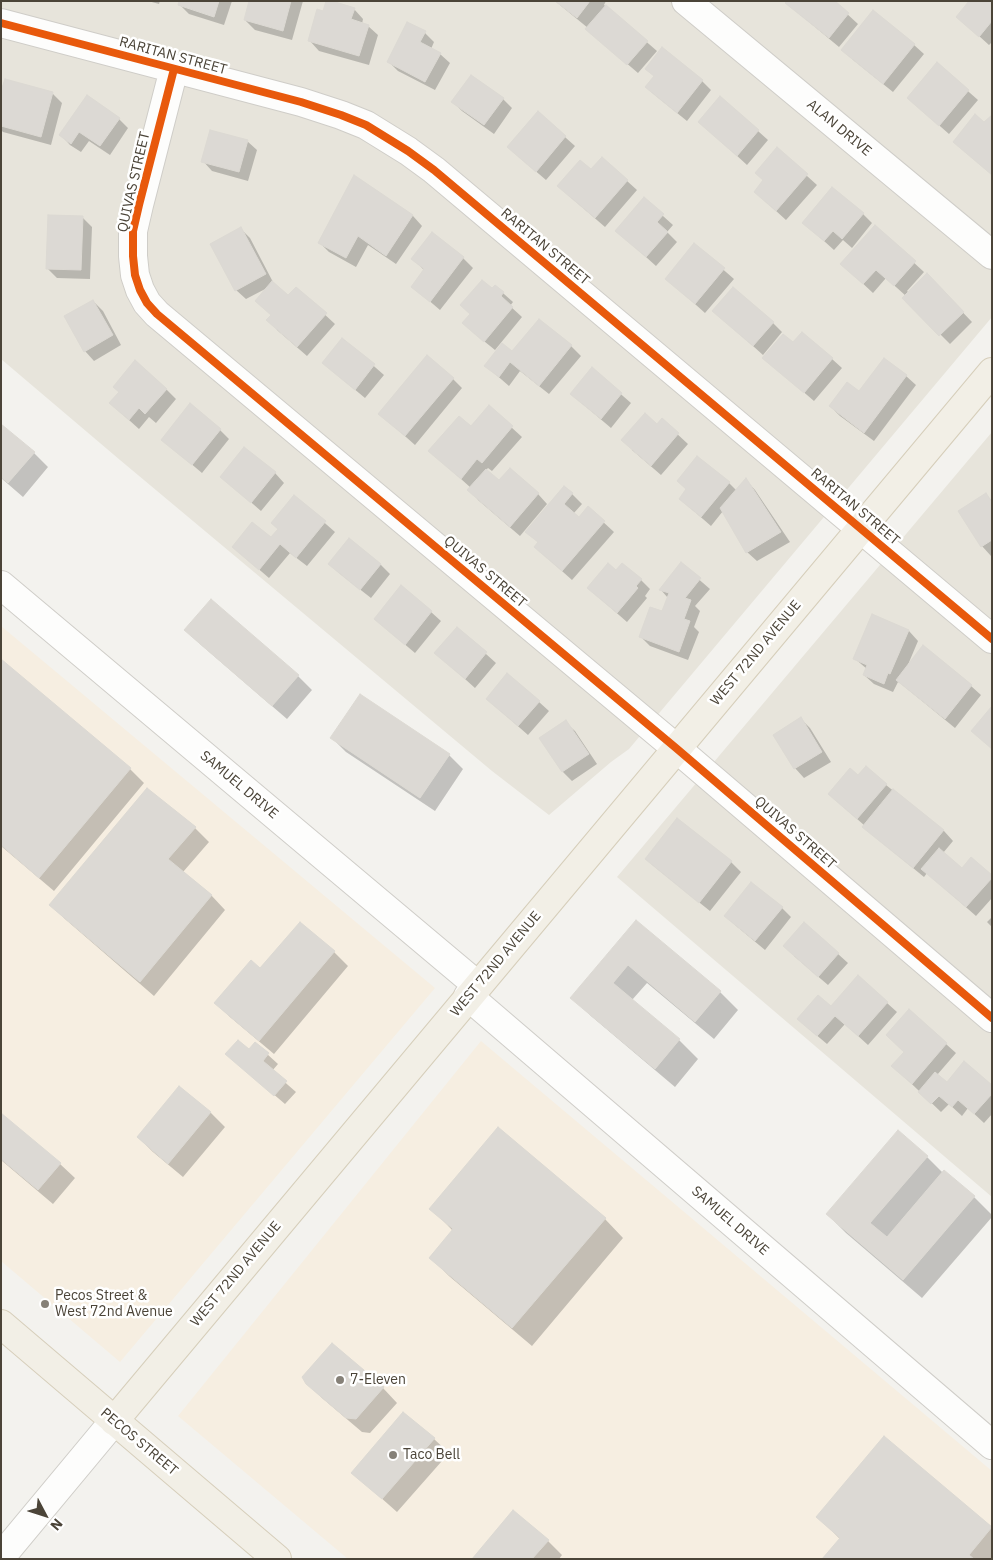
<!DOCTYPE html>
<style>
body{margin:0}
#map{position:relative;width:993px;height:1560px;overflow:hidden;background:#f3f2ee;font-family:"IBM Plex Sans",sans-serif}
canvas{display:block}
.frame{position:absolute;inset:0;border:2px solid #4b4438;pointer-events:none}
.north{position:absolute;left:20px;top:1490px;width:50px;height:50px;-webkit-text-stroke:4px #fff;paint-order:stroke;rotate:130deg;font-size:14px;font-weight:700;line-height:20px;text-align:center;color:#4b4438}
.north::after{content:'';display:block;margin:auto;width:18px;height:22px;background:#4b4438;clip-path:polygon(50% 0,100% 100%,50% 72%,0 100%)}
</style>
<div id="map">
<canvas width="993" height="1560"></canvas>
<div class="frame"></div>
<div class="north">N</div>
</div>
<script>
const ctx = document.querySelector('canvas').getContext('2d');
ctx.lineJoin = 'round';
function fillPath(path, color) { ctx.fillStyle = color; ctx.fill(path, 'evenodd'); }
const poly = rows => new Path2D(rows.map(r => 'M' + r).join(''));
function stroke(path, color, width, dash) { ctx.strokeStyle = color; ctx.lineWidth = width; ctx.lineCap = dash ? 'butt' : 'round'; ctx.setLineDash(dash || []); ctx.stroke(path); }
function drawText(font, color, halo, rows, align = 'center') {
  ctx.font = font + ' "IBM Plex Sans",sans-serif'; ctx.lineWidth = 5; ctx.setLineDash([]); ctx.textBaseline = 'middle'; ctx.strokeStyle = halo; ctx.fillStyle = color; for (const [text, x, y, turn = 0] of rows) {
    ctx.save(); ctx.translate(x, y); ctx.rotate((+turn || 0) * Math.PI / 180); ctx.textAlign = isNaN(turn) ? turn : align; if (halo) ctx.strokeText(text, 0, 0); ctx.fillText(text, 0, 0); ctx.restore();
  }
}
const residential = poly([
 [1,1,992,1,992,317,629,749,611,762,549,815,492,771,120,460,1,359],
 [992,432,992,1197,617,877]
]);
const commercial = poly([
 [1,626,435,988,120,1362,1,1261],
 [481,1041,992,1471,992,1559,348,1559,178,1416]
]);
const shadow = poly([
 [148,1,160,1,159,4],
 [180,1,232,1,224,25,189,14,179,4],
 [250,1,303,1,292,40,255,30,245,20],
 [555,1,606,1,604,5,657,51,638,73,597,38,588,28],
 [833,1,858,24,839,47,797,12,787,3],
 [971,1,989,1,992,3,992,42,989,45,958,17],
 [354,9,363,19,362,24,368,26,378,35,369,65,319,51,310,41,324,13],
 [425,33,434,42,431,49,440,54,450,63,435,90,398,71,388,61],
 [914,45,924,54,893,92,852,59,843,50],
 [937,64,978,100,949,134,908,98],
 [5,81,53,94,62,103,51,145,3,132,1,130,1,96],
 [702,81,711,90,687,121,656,96,646,87],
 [721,98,768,140,747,165,700,122],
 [503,99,512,108,494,134,462,111,453,102],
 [538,113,575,146,546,180,518,156],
 [119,119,128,128,110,155,89,141,81,152,70,145,61,135],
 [247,141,257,150,248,181,212,171,203,161],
 [777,149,817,185,786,220,765,201,765,181],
 [591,171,627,181,637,190,605,227,568,195],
 [354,177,413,216,422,226,396,264,368,245,356,267,329,252,320,243],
 [644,199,673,225,667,232,677,242,656,266,627,240],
 [863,214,872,223,852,248,843,240,834,250,804,223],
 [83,218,92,227,90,279,57,278,47,268],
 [875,227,924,272,907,291,909,293,927,275,972,322,950,344,904,298,906,296,886,278,873,293,842,264],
 [241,229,250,238,274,284,288,297,296,288,335,324,307,356,277,330,272,315,269,287,246,299,236,290],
 [432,234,463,258,473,268,440,310,413,287,425,271,413,259],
 [695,245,734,279,705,313,667,279],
 [495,286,513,302,510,306,522,317,495,350,474,333,492,290],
 [93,301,103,311,121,345,94,361,85,351],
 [714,311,773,323,782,332,763,355],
 [539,321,571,346,581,356,549,394,520,371,509,386,486,366,513,353],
 [343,339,384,375,365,398,323,363],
 [793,344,832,359,842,368,814,401,764,358],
 [592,369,631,403,611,428,571,394],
 [906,376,916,385,874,441,840,416,830,406],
 [453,379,462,388,415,445,380,414],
 [166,389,176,399,156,423,149,417,139,429,120,412],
 [489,407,522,437,492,471,488,468,486,470,499,482,538,494,547,504,520,536,478,500,471,488,440,460],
 [662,420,688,444,661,475,632,450],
 [1,426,34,453,48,467,23,497,1,478],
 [220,430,229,439,202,473,163,440],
 [275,473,284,483,261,511,222,477],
 [746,480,755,490,790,542,757,561,747,552,723,511,711,526,680,499,729,483,737,491],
 [565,487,582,504,573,514,579,519,588,508,614,532,572,580,535,547,539,543],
 [986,495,992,501,991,556,982,546],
 [294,496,335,532,307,566,290,553,269,578,233,547,271,539,279,530],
 [349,539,381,565,390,574,371,598,339,573,330,563],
 [681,564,710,589,695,606,700,611,694,627,699,632,688,660,650,646,641,637,663,613,668,598,661,590],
 [617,571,641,580,650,589,645,596,647,598,627,622,588,588],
 [431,612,441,621,415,653,375,619],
 [872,616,909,631,918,641,907,667,971,686,981,695,955,728,900,683,898,682,893,692,874,684,864,675,867,669,854,658],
 [457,628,496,663,475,688,446,662],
 [185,630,298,676,312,690,287,719,200,644],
 [1,661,130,769,144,783,54,891,1,846],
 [487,699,539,702,549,711,528,735],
 [801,719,810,728,831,762,804,778,795,768],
 [565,722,575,731,597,764,572,781,563,772,541,738],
 [332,738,449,755,463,769,435,811,346,752],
 [858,777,886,785,944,831,953,841,943,853,962,869,992,876,992,898,976,916,927,873,924,877,874,836,864,827,865,826,829,794],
 [677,819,731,862,741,872,710,911,656,868,646,859],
 [195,828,209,842,183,872,211,895,225,910,154,996,65,919,51,905],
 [782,908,791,917,765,950,735,925,726,916],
 [992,917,992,927,987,922],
 [636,922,720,992,738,1010,714,1039,647,983,632,1000,679,1040,698,1059,675,1087,591,1016,572,998],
 [334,952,348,966,274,1054,230,1017,216,1003,261,970],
 [838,954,848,963,828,985,794,956],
 [858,977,897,1012,868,1045,845,1024,827,1044,808,1028,831,1008],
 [909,1011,956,1053,937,1075,947,1084,992,1087,992,1114,984,1123,968,1108,962,1116,949,1104,941,1112,893,1066,906,1052],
 [256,1044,278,1064,272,1071,296,1092,285,1104,237,1063],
 [180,1088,211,1113,225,1127,183,1177,153,1152,138,1137],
 [1,1114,60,1164,75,1178,53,1204,1,1160],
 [927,1157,943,1173,974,1197,992,1215,992,1217,922,1298,846,1233,827,1214],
 [431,1208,605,1219,623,1238,532,1346,449,1276,430,1257,453,1231],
 [332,1345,383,1388,397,1403,370,1433,362,1432,322,1398,307,1383],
 [403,1413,434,1439,449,1453,397,1512,353,1473],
 [884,1438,992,1528,992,1559,824,1559,840,1539,818,1517],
 [548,1541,562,1555,559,1559,473,1559]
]);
const building = poly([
 [179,1,219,1,214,17,178,5,179,1],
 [249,1,291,1,283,31,244,20,249,1],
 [326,1,332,1,355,8,351,19,369,25,359,56,308,41,317,9,323,11,326,1],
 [555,1,590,1,577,18,555,1],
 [787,1,835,1,849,13,829,38,785,3,787,1],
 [969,1,992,2,992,21,979,37,956,17,969,1],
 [606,5,648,41,627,65,585,29,606,5],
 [873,10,915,44,883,84,841,50,873,10],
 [407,22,426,31,420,42,441,53,425,82,387,62,407,22],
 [662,47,703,80,677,113,645,87,654,76,645,69,662,47],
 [937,62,969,90,939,126,907,98,937,62],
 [471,75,504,98,484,125,451,102,471,75],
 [5,79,53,92,41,137,1,126,1,91,5,79],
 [87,95,120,118,100,146,79,132,71,144,59,135,87,95],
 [720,96,759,130,737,156,698,122,720,96],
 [538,111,566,136,536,172,507,147,538,111],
 [975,114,984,122,992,115,992,175,953,142,975,114],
 [210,130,248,140,239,172,201,162,210,130],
 [777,147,808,174,776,211,754,192,763,180,755,173,777,147],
 [602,157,628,180,595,218,557,186,580,160,591,169,602,157],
 [354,175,413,215,386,256,358,236,346,258,318,243,354,175],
 [832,187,864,213,842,239,833,231,824,241,802,223,832,187],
 [644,197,664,214,657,222,668,232,646,257,615,231,644,197],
 [48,215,83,216,81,270,46,269,48,215],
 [875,225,916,261,894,286,876,270,863,284,840,264,875,225],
 [241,227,266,274,235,291,210,244,241,227],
 [432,232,464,257,430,302,411,287,424,269,411,259,432,232],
 [694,243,725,268,695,304,665,279,694,243],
 [927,273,964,312,939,336,902,298,927,273],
 [482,280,492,288,495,285,504,292,501,296,513,307,484,342,462,323,470,314,460,305,482,280],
 [272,281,288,295,296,287,327,313,297,347,266,320,271,315,255,301,272,281],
 [733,287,774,322,753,346,712,311,733,287],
 [93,300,113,335,84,352,64,316,93,300],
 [539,319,572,345,539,386,510,362,499,377,484,366,502,343,512,351,539,319],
 [802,332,833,358,804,393,762,358,783,334,793,342,802,332],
 [342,338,375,364,355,390,322,363,342,338],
 [427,355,454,378,405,436,378,414,427,355],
 [884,358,907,375,864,433,829,406,847,382,859,391,884,358],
 [135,360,167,389,145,414,139,408,129,420,109,403,119,392,113,387,135,360],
 [592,367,622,393,601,419,570,394,592,367],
 [190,403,221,429,192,465,161,440,190,403],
 [489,405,513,426,482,463,477,459,461,479,428,451,459,416,471,426,489,405],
 [645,413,657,424,662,418,679,433,651,466,621,440,645,413],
 [1,424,35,452,8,483,1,477,1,424],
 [244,447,276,472,251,503,220,477,244,447],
 [697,456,730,482,701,517,679,499,686,489,677,481,697,456],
 [510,468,539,493,510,527,467,490,486,469,499,480,510,468],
 [746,478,781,532,746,553,720,508,746,478],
 [564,486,573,493,564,504,579,517,588,506,605,521,562,571,534,547,538,542,525,532,564,486],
 [986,493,992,502,992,540,981,547,958,511,986,493],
 [294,495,326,521,296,558,280,544,259,570,232,547,252,522,271,537,278,529,271,523,294,495],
 [349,538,381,564,360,590,328,564,349,538],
 [681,562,701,578,685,598,691,600,684,619,690,621,679,652,639,637,650,607,662,611,669,593,659,590,681,562],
 [608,563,616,570,622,563,642,579,636,586,638,588,617,613,587,588,608,563],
 [401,585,432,611,405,645,374,619,401,585],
 [211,599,299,675,272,706,184,630,211,599],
 [872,614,909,630,890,674,888,673,884,684,863,675,867,665,853,659,872,614],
 [457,627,487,652,465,679,434,653,457,627],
 [923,645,972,685,945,719,896,680,923,645],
 [1,659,131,768,39,878,1,845,1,659],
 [507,673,540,701,518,726,486,699,507,673],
 [360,694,450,754,420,798,330,738,360,694],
 [992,706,992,749,971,731,992,706],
 [801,717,822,752,794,769,773,735,801,717],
 [566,720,589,754,562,772,539,738,566,720],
 [866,766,887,784,857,819,828,794,850,768,858,775,866,766],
 [147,788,196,827,168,859,212,895,140,982,49,905,147,788],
 [893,789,944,830,913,868,862,827,893,789],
 [677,818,732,861,699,903,645,859,677,818],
 [939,848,962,868,971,857,992,875,992,878,966,907,921,869,939,848],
 [751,882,783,907,755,941,724,916,751,882],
 [636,920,721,991,695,1022,628,965,613,983,680,1039,655,1069,570,998,636,920],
 [300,922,335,951,259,1041,214,1003,251,960,260,968,300,922],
 [804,922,839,953,818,977,783,946,804,922],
 [858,975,888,1002,858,1036,835,1016,817,1036,797,1019,818,995,831,1006,858,975],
 [909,1009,947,1043,912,1084,891,1066,904,1052,886,1035,909,1009],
 [238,1040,249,1049,255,1042,269,1053,263,1061,287,1081,274,1096,225,1054,238,1040],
 [964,1061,992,1085,992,1094,974,1114,958,1100,952,1107,939,1096,931,1104,918,1092,935,1072,947,1082,964,1061],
 [179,1086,211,1112,168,1164,137,1137,179,1086],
 [1,1113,61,1163,38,1190,1,1159,1,1113],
 [498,1127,606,1218,512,1328,429,1258,453,1229,429,1209,498,1127],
 [898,1130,928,1156,870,1223,887,1237,944,1170,975,1196,903,1280,826,1214,898,1130],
 [332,1343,384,1387,356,1419,346,1418,306,1384,302,1377,332,1343],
 [403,1412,435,1438,382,1499,351,1473,403,1412],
 [884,1436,992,1527,969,1555,974,1559,822,1559,840,1538,816,1517,884,1436],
 [513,1510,549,1540,532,1559,472,1559,513,1510]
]);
const minor = poly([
 [686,1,992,255],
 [1,23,301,102,341,115,366,125,408,151,434,170,992,639],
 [174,69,139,205,133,231,133,256,135,275,140,290,147,303,157,314,676,748,992,1018],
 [1,585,477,985],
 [468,996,992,1445],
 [1,1557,114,1421]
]);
const major = poly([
 [1,1324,277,1559],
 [114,1421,992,372]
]);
const cycleway = poly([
 [1,23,301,102,341,115,366,125,408,151,434,170,992,639],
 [174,69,139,205,133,231,133,256,135,275,140,290,147,303,157,314,676,748,992,1018]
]);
const markers = [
 [45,1304,5,"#868178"],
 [340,1380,5,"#868178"],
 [393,1455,5,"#868178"]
];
const streetNames = [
 ["RARITAN STREET",173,56,15],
 ["ALAN DRIVE",839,128,40],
 ["QUIVAS STREET",134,182,-77],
 ["RARITAN STREET",545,247,40],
 ["RARITAN STREET",855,507,40],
 ["QUIVAS STREET",485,572,40],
 ["WEST 72ND AVENUE",756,653,-50],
 ["SAMUEL DRIVE",239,785,40],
 ["QUIVAS STREET",795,833,41],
 ["WEST 72ND AVENUE",496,964,-50],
 ["SAMUEL DRIVE",730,1221,41],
 ["WEST 72ND AVENUE",236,1274,-50],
 ["PECOS STREET",139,1442,40]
];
const poiNames = [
 ["Pecos Street &",55,1296],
 ["West 72nd Avenue",55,1312],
 ["7-Eleven",350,1380],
 ["Taco Bell",403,1455]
];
fillPath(residential, '#e7e4db');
fillPath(commercial, '#f6eee1');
fillPath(shadow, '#0003');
fillPath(building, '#dcd9d4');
stroke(building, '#dcd9d3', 1);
stroke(minor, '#cfcdc8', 30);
stroke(major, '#d6ceba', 30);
stroke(minor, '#fdfdfc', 28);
stroke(major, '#f2efe6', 28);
stroke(cycleway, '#e8590c', 8);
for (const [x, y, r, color] of markers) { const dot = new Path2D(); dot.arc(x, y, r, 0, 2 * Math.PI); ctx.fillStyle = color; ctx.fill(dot); stroke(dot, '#fff', 2); }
drawText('14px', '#4b4438', '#fff', streetNames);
drawText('14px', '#4b4438', '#fff', poiNames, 'left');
</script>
